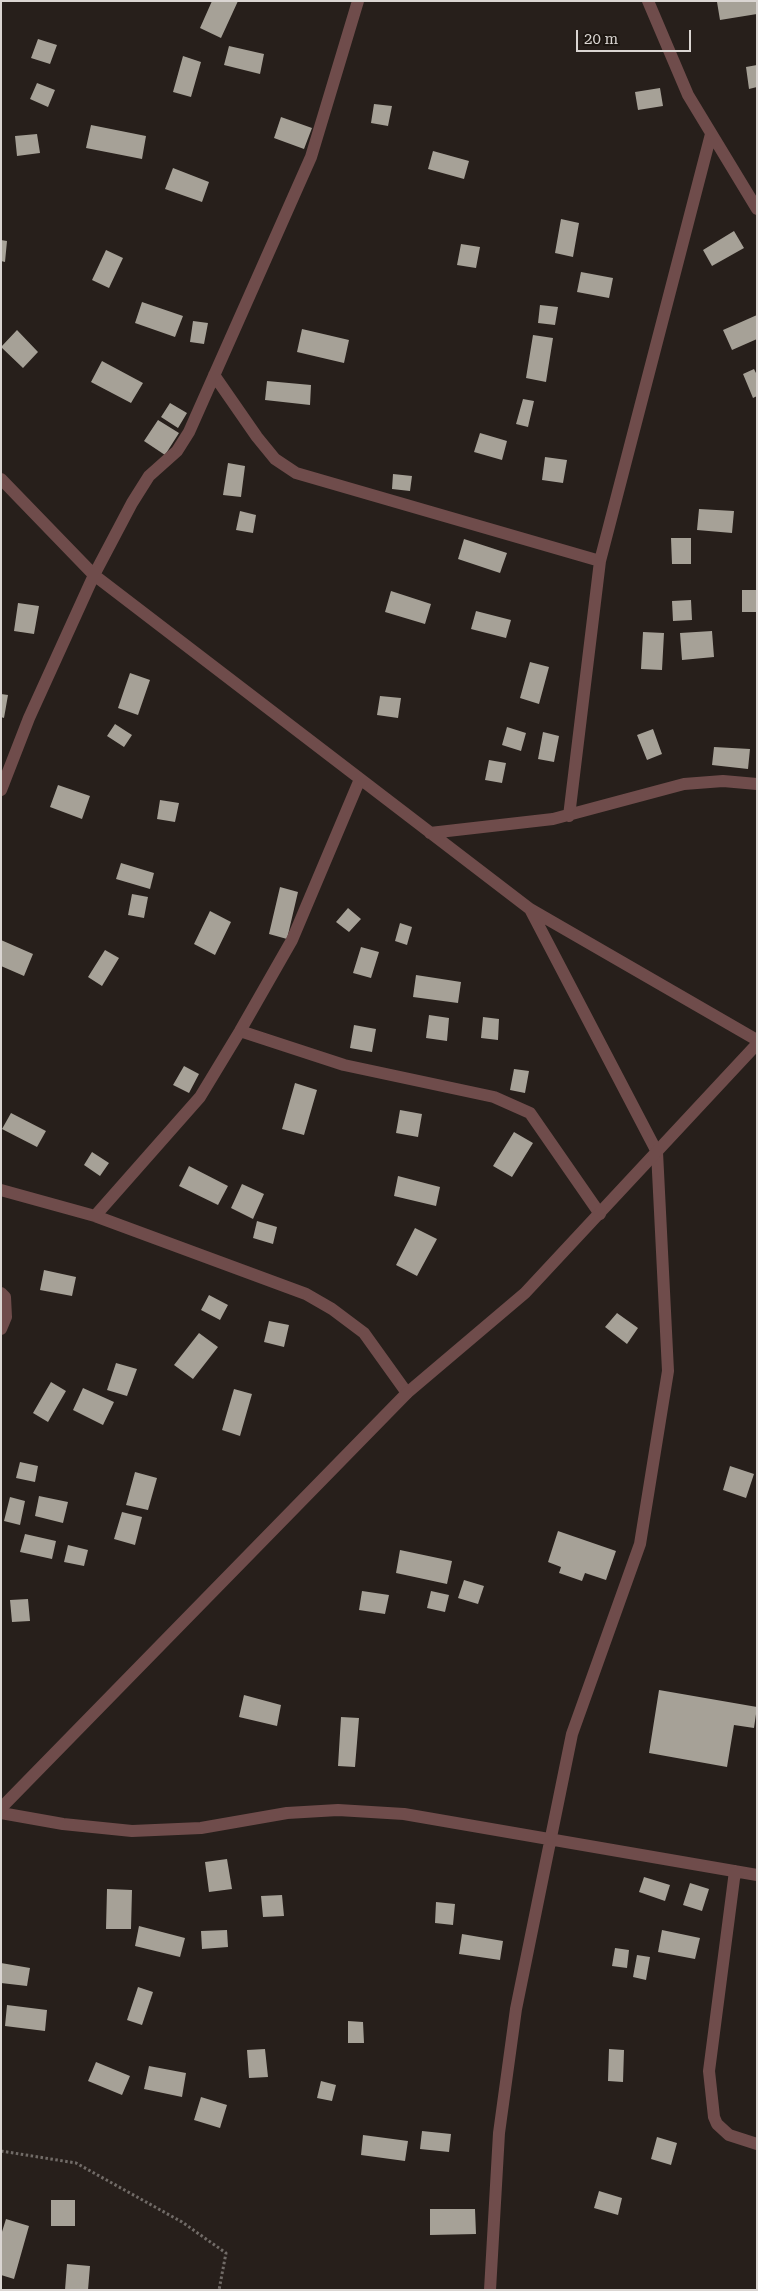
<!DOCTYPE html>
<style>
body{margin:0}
#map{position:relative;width:758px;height:2291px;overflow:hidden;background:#271f1b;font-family:"Roboto Serif",serif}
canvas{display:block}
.frame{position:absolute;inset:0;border:2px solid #dad5d2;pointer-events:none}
.scale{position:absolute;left:576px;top:30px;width:115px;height:22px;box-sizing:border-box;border:2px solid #dad5d2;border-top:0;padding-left:6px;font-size:15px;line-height:18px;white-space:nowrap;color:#dad5d2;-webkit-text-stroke:4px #1d1611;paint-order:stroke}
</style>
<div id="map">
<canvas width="758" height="2291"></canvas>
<div class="frame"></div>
<div class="scale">20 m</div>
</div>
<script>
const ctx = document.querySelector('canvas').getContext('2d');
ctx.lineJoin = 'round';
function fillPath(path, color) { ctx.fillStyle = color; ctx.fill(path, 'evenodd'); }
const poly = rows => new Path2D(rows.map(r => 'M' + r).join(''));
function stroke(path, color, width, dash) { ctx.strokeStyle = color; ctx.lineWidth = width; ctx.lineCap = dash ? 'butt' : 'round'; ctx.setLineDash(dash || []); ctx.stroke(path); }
const building = poly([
 [212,1,238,1,221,38,200,28],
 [722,1,757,1,757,14,720,20,717,2],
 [38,39,57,45,50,64,31,58],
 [229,46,264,54,260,74,224,65],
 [183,56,201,62,191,97,173,92],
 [757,65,757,87,749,89,746,67],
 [37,83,55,90,48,107,30,99],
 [660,88,663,106,638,110,635,92],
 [374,104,392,106,388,126,371,123],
 [281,117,312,128,304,149,274,138],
 [91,125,146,136,142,159,86,148],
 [37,134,40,153,17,156,15,136],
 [433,151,469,161,464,179,428,169],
 [173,168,209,182,202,202,165,189],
 [561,219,579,223,573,257,555,253],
 [734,231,744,248,712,266,703,250],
 [1,240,7,241,5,262,1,261],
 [461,244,480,247,476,268,457,265],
 [106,250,123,258,109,288,92,280],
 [581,272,613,278,609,298,577,292],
 [142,302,183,316,175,337,135,323],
 [540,305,558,307,555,325,538,323],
 [757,315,757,339,732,350,723,330],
 [193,321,208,323,204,344,190,342],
 [302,329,349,340,344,363,297,352],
 [17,330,38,352,23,368,1,347],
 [533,335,553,338,546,382,526,378],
 [102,361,143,383,131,403,91,382],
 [754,369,757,375,757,396,753,398,743,374],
 [267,381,311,385,310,405,265,400],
 [523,399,534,401,528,427,516,424],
 [170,403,187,413,178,428,161,417],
 [158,420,179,433,165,455,144,441],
 [480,433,507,441,502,460,474,452],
 [545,457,567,460,563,483,542,480],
 [228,463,245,466,241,497,223,495],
 [393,474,412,476,410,491,392,489],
 [699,509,734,511,732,533,697,530],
 [240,511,256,515,253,533,236,530],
 [671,538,691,538,691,564,672,564],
 [464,539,507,553,500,573,458,559],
 [742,590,757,590,757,612,742,612],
 [391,591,431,604,425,624,385,612],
 [691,600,692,620,673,621,672,601],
 [18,603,39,606,34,634,14,631],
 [476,611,511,620,506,638,471,629],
 [712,631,714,657,682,660,680,633],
 [643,632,664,633,662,670,641,669],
 [530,662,549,667,539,704,520,698],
 [130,673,150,680,138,715,118,708],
 [1,694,8,695,4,718,1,717],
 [380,696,401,698,398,718,377,715],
 [115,724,132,735,124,747,107,736],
 [507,727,526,733,521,751,502,745],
 [653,729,662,754,647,760,637,735],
 [543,732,559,736,554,762,538,759],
 [714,747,750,749,748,769,712,765],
 [489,760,506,763,502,783,485,780],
 [58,785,90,796,82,819,50,807],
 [160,800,179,803,175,822,157,819],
 [121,863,154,873,150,889,116,879],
 [280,887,298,892,287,939,269,934],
 [132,894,148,897,144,918,128,915],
 [348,908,361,919,349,932,336,922],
 [210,911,231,922,215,955,194,944],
 [400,923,412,927,407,945,395,941],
 [1,940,33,954,24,976,1,966],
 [361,947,379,952,371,978,353,973],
 [105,950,119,958,102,986,88,977],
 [416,975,461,982,458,1003,413,997],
 [429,1015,449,1018,447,1041,426,1038],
 [483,1017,499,1019,498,1040,481,1038],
 [354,1025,376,1029,372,1052,350,1048],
 [184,1066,199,1074,189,1093,173,1085],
 [514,1069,529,1071,525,1093,510,1090],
 [295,1083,317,1090,304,1135,282,1129],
 [400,1110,422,1114,418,1137,396,1133],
 [11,1113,46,1131,37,1147,2,1129],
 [514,1132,533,1143,512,1177,493,1166],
 [92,1152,109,1163,100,1176,84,1165],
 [189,1166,228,1186,218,1205,179,1186],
 [398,1176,440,1187,436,1206,394,1196],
 [242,1184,264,1194,253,1219,231,1208],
 [257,1221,277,1227,273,1244,253,1238],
 [415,1228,437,1239,417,1276,396,1265],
 [44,1270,76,1277,72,1296,40,1290],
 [209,1295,228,1305,220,1320,201,1310],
 [617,1313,638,1328,627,1344,605,1327],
 [269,1321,289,1325,284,1347,264,1342],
 [199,1333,218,1347,193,1379,174,1365],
 [116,1363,137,1369,127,1396,107,1390],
 [51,1382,66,1391,48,1422,33,1413],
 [83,1388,114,1402,103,1425,73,1410],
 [234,1389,252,1394,240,1436,222,1430],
 [20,1462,38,1466,35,1482,16,1478],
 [730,1466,754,1474,746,1498,723,1490],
 [135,1472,157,1478,148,1510,126,1505],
 [39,1496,68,1502,63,1523,35,1516],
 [10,1497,25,1501,20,1525,4,1521],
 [122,1512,142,1517,135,1545,114,1539],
 [558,1531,616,1551,606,1580,585,1573,582,1581,559,1573,561,1567,548,1562],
 [25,1534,56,1541,52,1559,20,1552],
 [68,1545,88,1550,84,1566,64,1562],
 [400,1550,452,1561,447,1584,396,1573],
 [464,1580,484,1586,478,1604,458,1598],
 [362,1591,389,1595,385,1614,359,1610],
 [431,1591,449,1595,445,1612,427,1608],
 [28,1599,30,1621,12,1622,10,1600],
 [659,1690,757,1707,754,1728,734,1725,727,1767,649,1753],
 [244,1695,281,1705,277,1726,239,1717],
 [341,1717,359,1718,355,1767,338,1766],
 [227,1859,232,1889,209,1892,205,1862],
 [644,1877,670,1885,665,1901,639,1892],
 [690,1883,709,1889,702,1911,683,1905],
 [107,1889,132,1890,131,1929,106,1929],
 [282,1895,284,1916,263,1917,261,1896],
 [436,1902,455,1904,453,1925,435,1923],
 [139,1926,185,1938,180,1957,135,1946],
 [227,1930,228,1947,202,1949,201,1931],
 [662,1930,700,1938,695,1959,658,1952],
 [462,1934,503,1941,500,1960,459,1954],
 [615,1948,629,1950,627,1968,612,1966],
 [637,1955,650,1957,646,1980,633,1977],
 [1,1963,30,1968,27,1986,1,1983],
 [138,1987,153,1992,142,2025,127,2020],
 [7,2005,47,2010,45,2031,5,2026],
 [348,2021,363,2022,364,2043,348,2043],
 [265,2049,268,2077,249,2078,247,2050],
 [609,2049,624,2050,623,2082,608,2081],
 [96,2062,130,2076,122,2095,88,2081],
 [149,2066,186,2073,182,2097,144,2089],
 [321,2081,336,2085,332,2101,317,2098],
 [201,2097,227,2105,220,2128,194,2120],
 [422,2131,451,2134,449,2152,420,2149],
 [363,2135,408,2141,405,2161,361,2155],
 [657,2137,677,2143,671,2165,651,2159],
 [599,2191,622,2198,618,2215,594,2208],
 [51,2200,75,2200,75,2226,51,2226],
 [430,2209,475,2209,476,2234,430,2235],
 [6,2219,29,2226,14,2279,1,2275,1,2235],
 [67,2264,90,2266,88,2290,65,2290]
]);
const path = poly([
 [1,2151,76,2163,182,2222,226,2253,219,2290]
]);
const minor = poly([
 [648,1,688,95,757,209],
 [214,375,257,437,275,459,296,473,600,561],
 [1,479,94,575,530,909,757,1040],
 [1,790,29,718,94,575,132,503,149,476,177,451,189,432,311,157,358,1],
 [569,816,600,561,711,134],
 [430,833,553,819,684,784,723,781,757,784],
 [240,1031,344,1065,494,1097,530,1113,600,1214],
 [1,1190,95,1216,306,1294,332,1309,364,1333,407,1393],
 [95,1216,200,1097,240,1031,292,940,360,779],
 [1,1293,5,1297,6,1317,1,1329],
 [1,1813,63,1824,132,1831,201,1828,287,1813,338,1810,404,1814,757,1875],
 [735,1871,709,2071,714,2117,717,2124,729,2135,757,2144],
 [490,2290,499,2133,516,2009,572,1734,640,1544,668,1371,657,1152,530,909]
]);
const tertiary = poly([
 [1,1808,407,1393,525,1293,757,1044]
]);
fillPath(building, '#a6a197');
stroke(path, '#716b67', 3, [2.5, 2.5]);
stroke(minor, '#6f4c4b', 12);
stroke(tertiary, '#6f4c4b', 12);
</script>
